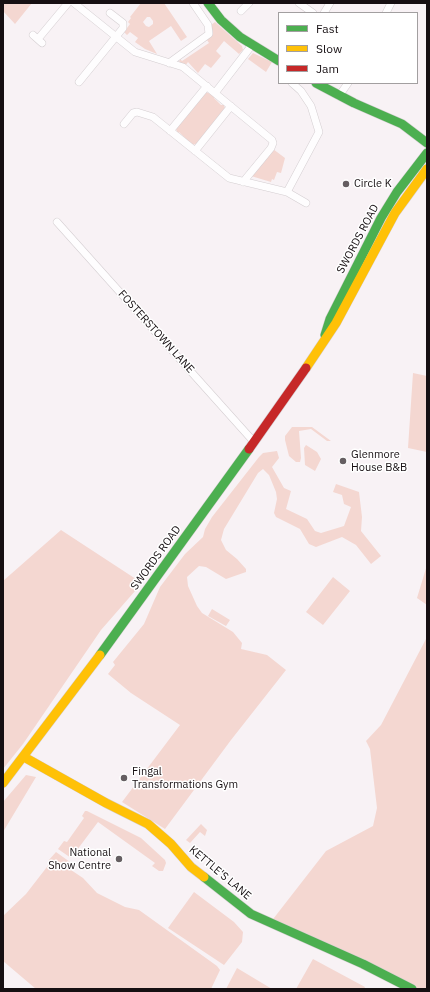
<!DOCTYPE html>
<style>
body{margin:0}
#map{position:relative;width:430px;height:992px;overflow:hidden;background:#f8f2f5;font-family:"IBM Plex Sans",sans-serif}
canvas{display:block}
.frame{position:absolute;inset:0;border:4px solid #160f12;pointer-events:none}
.legend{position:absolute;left:278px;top:12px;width:140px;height:72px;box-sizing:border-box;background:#fff;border:1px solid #a29fa0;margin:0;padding:5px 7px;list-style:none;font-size:12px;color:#160f12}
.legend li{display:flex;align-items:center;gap:8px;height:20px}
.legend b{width:20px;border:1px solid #a29fa0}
</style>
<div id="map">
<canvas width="430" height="992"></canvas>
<div class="frame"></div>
<ul class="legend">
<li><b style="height:5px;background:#4caf50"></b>Fast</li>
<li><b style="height:5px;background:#ffc107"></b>Slow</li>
<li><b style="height:5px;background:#c62828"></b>Jam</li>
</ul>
</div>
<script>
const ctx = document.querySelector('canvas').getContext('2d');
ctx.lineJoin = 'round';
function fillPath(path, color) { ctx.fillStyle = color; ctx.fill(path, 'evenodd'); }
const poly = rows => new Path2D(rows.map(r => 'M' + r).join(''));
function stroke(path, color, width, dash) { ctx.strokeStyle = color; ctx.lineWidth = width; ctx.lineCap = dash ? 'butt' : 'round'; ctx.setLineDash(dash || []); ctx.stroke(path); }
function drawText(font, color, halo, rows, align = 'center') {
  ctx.font = font + ' "IBM Plex Sans",sans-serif'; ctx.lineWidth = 3; ctx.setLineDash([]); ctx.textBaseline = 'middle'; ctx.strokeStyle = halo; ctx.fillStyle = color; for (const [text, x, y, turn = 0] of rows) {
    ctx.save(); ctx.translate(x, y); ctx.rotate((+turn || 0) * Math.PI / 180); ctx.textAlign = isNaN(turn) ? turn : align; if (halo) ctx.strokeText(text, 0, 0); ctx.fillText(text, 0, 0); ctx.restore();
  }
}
const green = poly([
 [3,3,32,3,15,24,3,11],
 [141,3,164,3,187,37,181,41,171,26,149,41,157,54,145,49,135,42,138,38,130,32,127,35,124,32,130,24,128,22,131,18,130,17],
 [147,17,150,17,153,21,153,24,149,27,146,26,143,22],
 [215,22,242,46,243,50,239,54,224,41,216,51,221,56,211,68,205,64,198,73,188,62,185,66,179,63,180,59,182,61,209,43,207,40,213,32,211,25],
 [253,53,272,62,266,72,248,59],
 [206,92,215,96,214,98,221,105,224,105,225,109,196,144,192,145,179,132,178,134,176,129],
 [273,149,285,158,281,173,277,172,274,180,272,179,271,182,251,176],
 [413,373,427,376,427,452,408,448],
 [292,427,312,427,331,441,327,441,311,429,299,431,301,458,300,462,296,462,289,456,285,440,285,436],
 [306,445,317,452,321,459,315,471,305,465,304,448],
 [277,451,279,458,272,467,284,488,291,491,286,509,307,519,315,531,321,533,344,526,351,507,344,504,342,495,333,492,336,484,359,492,362,517,361,531,381,556,371,564,356,545,342,537,316,547,309,544,300,529,276,517,274,513,277,499,276,492,269,475,263,469,258,473,224,529,221,540,226,550,237,559,246,569,246,572,226,579,206,567,199,566,187,577,188,586,197,606,202,613,233,632,242,643,241,649,267,655,286,670,231,740,165,829,122,802,180,725,131,693,108,674,115,665,113,662,144,624,160,587,185,554,203,537,205,529,212,517,259,457,263,453],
 [61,530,142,583,101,630,23,744,3,769,3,581],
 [427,565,427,605,417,598],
 [333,577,350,591,323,625,306,612],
 [212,609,230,620,226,626,208,616],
 [427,637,427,989,419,989,270,923,326,851,373,826,377,808,370,749,366,741,381,725],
 [26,775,36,777,3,832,3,802],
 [85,811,87,811,141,838,165,860,166,863,163,871,159,871,152,866,155,863,98,822,71,858,58,849,64,841,67,842,84,818,82,816],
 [201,824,207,830,205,836,200,832,190,843,186,840],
 [56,852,70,862,71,870,83,878,97,893,125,907,139,910,217,966,220,970,211,989,36,989,3,961,3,916,26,894,50,863,48,861],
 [194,892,234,922,243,932,242,942,224,965,168,928],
 [313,959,365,987,364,989,296,989],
 [237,968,272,989,226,989]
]);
const street = poly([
 [74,3,135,52,183,67,272,140,273,143,271,148,243,182],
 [299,3,313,13],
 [241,11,249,3],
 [324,13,330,3],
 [386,13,391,3],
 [33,35,42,43],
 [38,39,68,3],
 [169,63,209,34,208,25,193,3],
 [79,82,123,28,123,23,110,13],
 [215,93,252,45],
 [339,96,348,83],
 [124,124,133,113,137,112,153,117,229,178,287,192,306,203],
 [170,131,207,86],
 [195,151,231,106],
 [287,192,319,132,311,106,301,91,292,83],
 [57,222,254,442]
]);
const fast = poly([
 [208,3,221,20,240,37,279,61],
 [316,83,354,103,402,124,427,143],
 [325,335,330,319,381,218,397,192,427,153],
 [100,655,249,449],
 [204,877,251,914,363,964,412,989]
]);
const slow = poly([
 [306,368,336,323,395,213,427,169],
 [24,757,106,803,148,824,171,844,191,867,204,877],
 [3,783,100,655]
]);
const jam = poly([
 [249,449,306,368]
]);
const markers = [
 [346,184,4,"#655e61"],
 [343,461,4,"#655e61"],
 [124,778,4,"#655e61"],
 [119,859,4,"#655e61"]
];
const poiNames = [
 ["Circle K",354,184],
 ["Glenmore",351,455],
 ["House B&B",351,468],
 ["Fingal",132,772],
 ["Transformations Gym",132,785],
 ["National",111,853,"right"],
 ["Show Centre",111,866,"right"]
];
const streetNames = [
 ["SWORDS ROAD",358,239,-62],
 ["FOSTERSTOWN LANE",156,332,48],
 ["SWORDS ROAD",156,558,-54],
 ["KETTLE'S LANE",220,873,40]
];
fillPath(green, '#f4d7d1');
stroke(street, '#d4ced1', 8);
stroke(fast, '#d4ced1', 10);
stroke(slow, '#d4ced1', 10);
stroke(jam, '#d4ced1', 10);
stroke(street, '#fefdfe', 7);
stroke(fast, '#4caf50', 9);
stroke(slow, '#ffc107', 9);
stroke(jam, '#c62828', 9);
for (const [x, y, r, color] of markers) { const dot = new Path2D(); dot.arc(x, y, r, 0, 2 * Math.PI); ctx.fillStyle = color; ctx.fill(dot); stroke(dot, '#fff', 1.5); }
drawText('11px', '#160f12', '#fff', poiNames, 'left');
drawText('11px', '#160f12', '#fff', streetNames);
</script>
